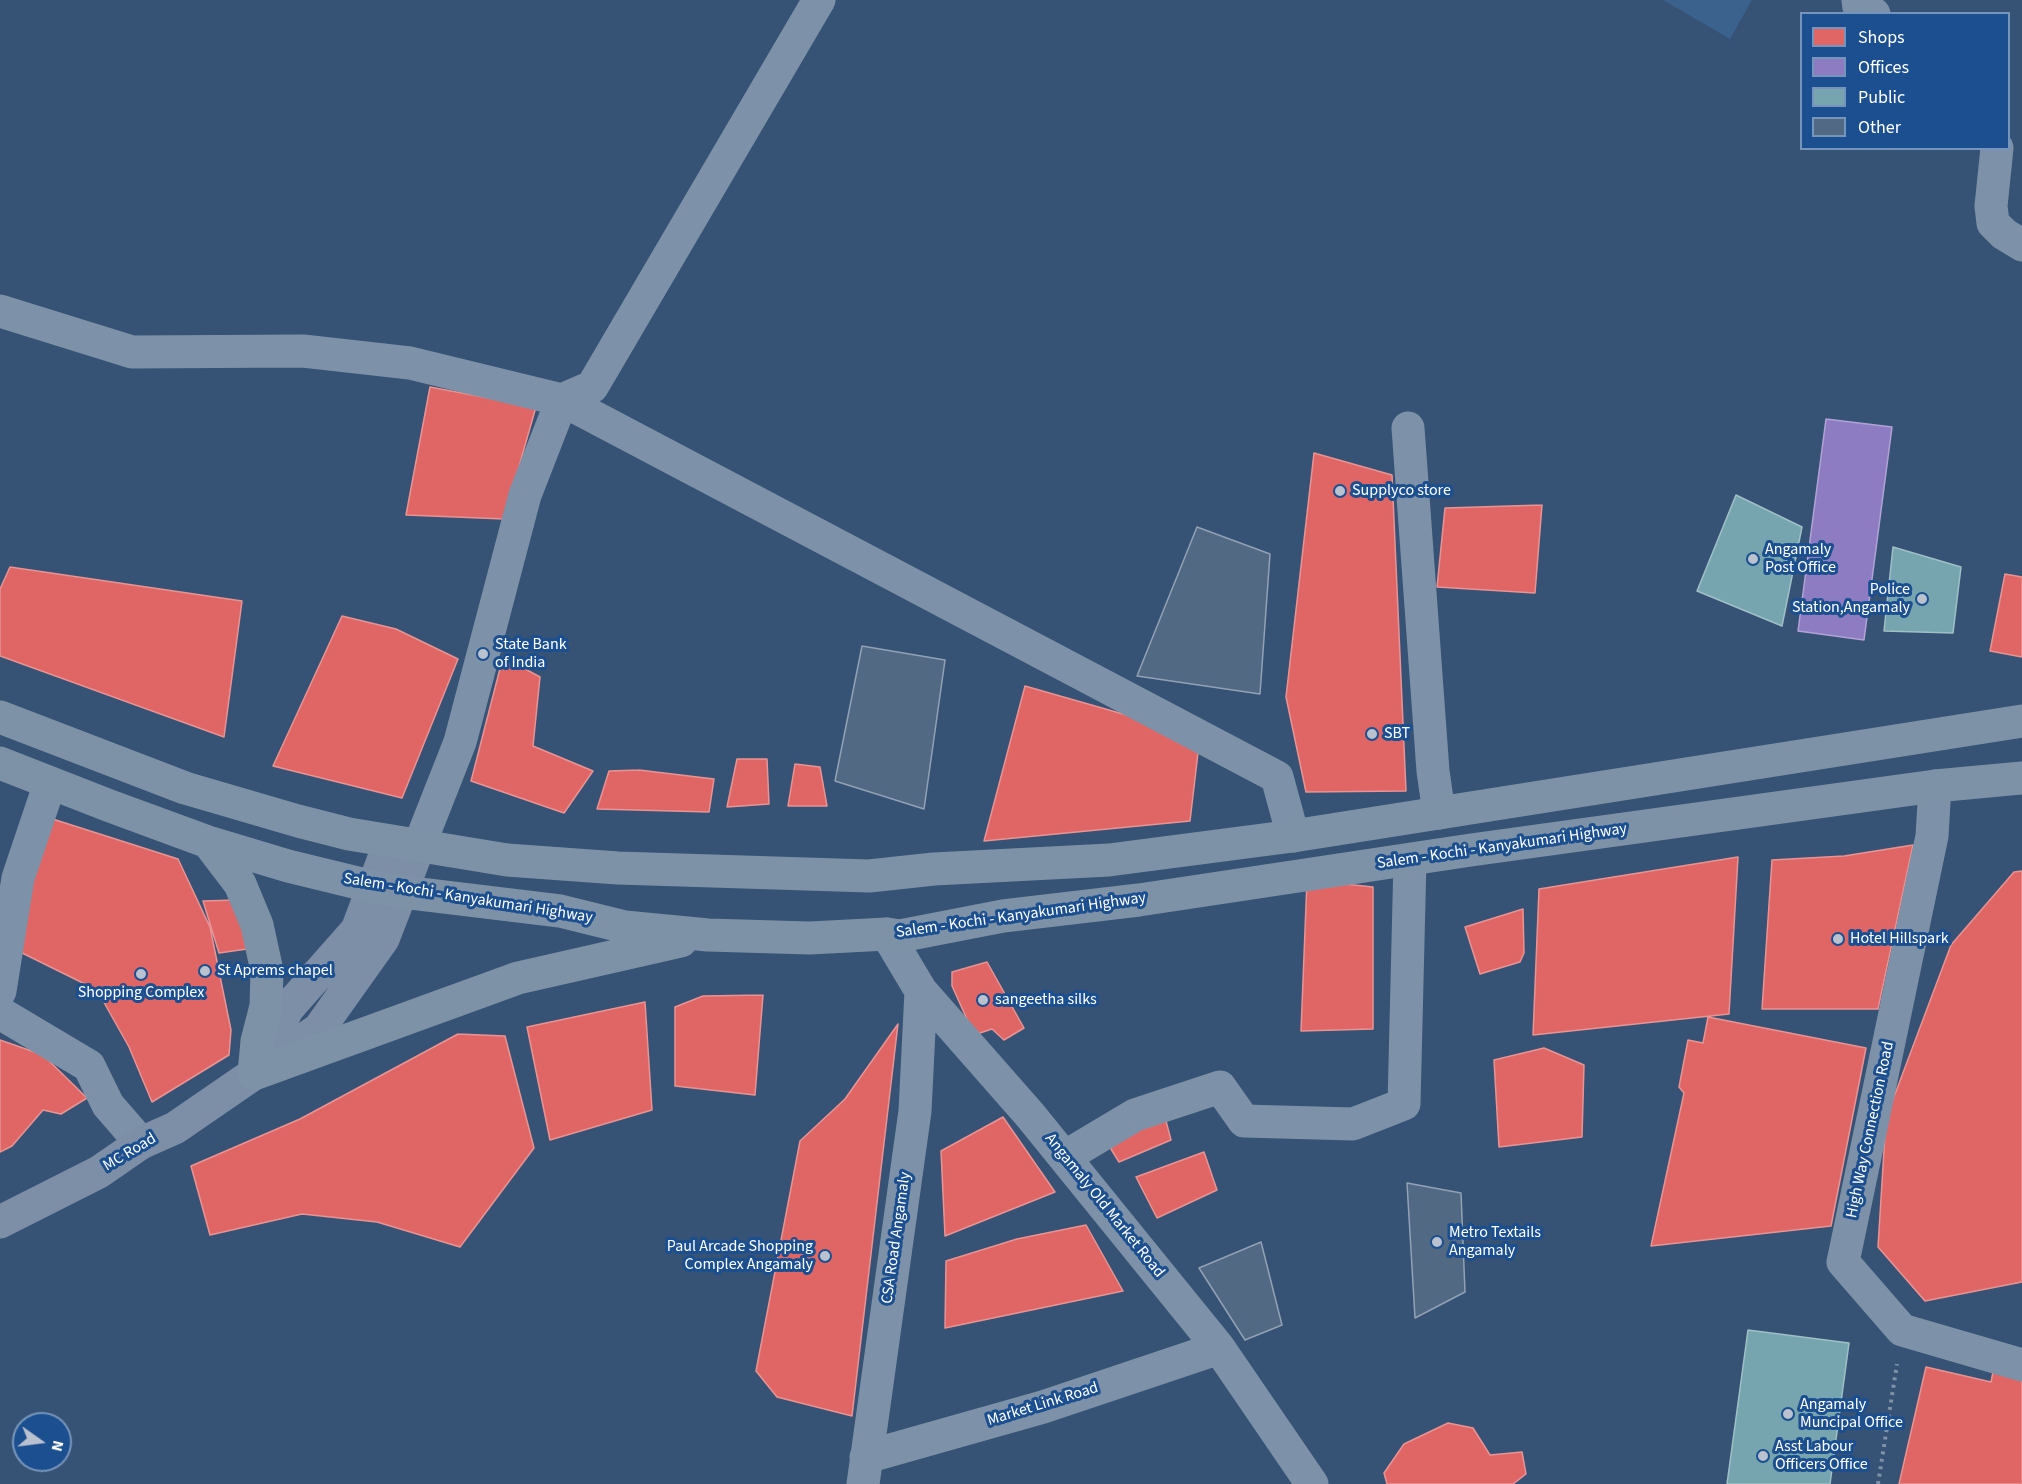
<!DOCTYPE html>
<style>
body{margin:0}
#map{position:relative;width:2022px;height:1484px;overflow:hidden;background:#365274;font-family:"Source Sans 3",sans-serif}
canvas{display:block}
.legend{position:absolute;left:1800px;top:12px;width:210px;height:138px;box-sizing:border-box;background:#1b4f8f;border:2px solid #7695bc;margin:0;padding:8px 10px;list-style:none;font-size:18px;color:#fff}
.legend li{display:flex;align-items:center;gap:12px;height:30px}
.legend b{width:30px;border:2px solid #7695bc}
.north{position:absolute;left:12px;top:1412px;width:60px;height:60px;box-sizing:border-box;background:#1b4f8f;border:2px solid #7695bc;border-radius:50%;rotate:104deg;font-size:16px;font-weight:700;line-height:24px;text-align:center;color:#fff}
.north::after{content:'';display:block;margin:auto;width:21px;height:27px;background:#b9c2ce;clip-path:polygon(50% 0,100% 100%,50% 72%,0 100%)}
</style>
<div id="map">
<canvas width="2022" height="1484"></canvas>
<ul class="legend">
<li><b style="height:16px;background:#e06666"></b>Shops</li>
<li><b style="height:16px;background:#8e7cc3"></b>Offices</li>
<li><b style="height:16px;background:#76a5af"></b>Public</li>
<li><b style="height:16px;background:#526984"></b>Other</li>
</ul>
<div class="north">N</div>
</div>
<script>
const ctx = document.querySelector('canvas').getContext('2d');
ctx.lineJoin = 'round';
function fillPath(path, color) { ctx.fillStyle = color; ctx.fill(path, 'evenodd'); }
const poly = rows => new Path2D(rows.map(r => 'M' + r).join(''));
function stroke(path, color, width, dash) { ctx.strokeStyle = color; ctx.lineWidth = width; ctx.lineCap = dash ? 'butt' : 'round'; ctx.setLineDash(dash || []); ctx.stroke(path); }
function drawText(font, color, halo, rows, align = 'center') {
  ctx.font = font + ' "Source Sans 3",sans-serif'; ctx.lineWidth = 6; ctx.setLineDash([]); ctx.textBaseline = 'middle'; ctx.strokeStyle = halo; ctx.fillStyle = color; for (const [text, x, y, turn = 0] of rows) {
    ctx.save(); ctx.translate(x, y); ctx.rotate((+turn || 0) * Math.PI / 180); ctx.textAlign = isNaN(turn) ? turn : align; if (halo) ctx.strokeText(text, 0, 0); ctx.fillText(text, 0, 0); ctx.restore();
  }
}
const water = poly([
 [1663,0,1752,0,1730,39]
]);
const shops = poly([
 [430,387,536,407,504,519,406,515,430,387],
 [1314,453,1392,475,1406,791,1306,792,1286,697,1314,453],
 [1542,505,1535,593,1437,587,1445,508,1542,505],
 [10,567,242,601,224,737,0,656,0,589,10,567],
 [2005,574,2022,577,2022,657,1990,651,2005,574],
 [342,616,396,629,458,659,402,798,273,766,342,616],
 [503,657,540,677,533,746,593,771,564,813,471,781,503,657],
 [1025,686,1200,736,1190,821,984,841,1025,686],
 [737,759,767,759,769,804,727,807,737,759],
 [795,764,820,767,827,806,788,806,795,764],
 [639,770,714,779,709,812,597,809,609,771,639,770],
 [37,814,178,859,210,927,231,1030,229,1055,152,1102,129,1047,97,990,10,947,37,814],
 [1913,845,1878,1009,1762,1009,1772,860,1844,856,1913,845],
 [1738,857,1729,1014,1533,1035,1539,889,1738,857],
 [2022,871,2022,1282,1925,1301,1878,1247,1886,1118,1951,945,2014,872,2022,871],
 [1307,880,1373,887,1373,1029,1301,1031,1307,880],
 [236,900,247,949,219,953,203,901,236,900],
 [1523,909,1524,953,1520,962,1480,974,1465,927,1523,909],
 [987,962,1024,1028,1004,1040,992,1029,977,1034,971,1028,952,986,952,972,987,962],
 [763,995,755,1095,675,1086,675,1007,703,996,763,995],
 [645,1002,652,1110,550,1140,527,1027,645,1002],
 [1708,1017,1866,1048,1831,1226,1651,1246,1684,1093,1679,1087,1688,1040,1703,1043,1708,1017],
 [898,1024,852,1416,777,1397,756,1371,800,1141,845,1099,898,1024],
 [458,1034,505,1036,534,1148,460,1247,377,1222,302,1214,210,1235,191,1166,300,1119,458,1034],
 [0,1040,43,1055,87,1098,61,1114,43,1110,12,1146,0,1152,0,1040],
 [1544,1048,1584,1065,1582,1137,1499,1147,1494,1060,1544,1048],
 [1003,1117,1055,1192,945,1236,941,1151,1003,1117],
 [1166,1121,1171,1140,1119,1162,1106,1141,1166,1121],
 [1204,1152,1217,1190,1157,1218,1136,1177,1204,1152],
 [1086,1225,1123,1291,945,1328,946,1261,1017,1239,1086,1225],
 [1926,1367,1991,1382,1993,1372,2022,1379,2022,1484,1899,1484,1926,1367],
 [1448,1423,1473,1428,1490,1455,1522,1452,1526,1474,1513,1484,1387,1484,1384,1473,1404,1444,1448,1423]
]);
const offices = poly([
 [1826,419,1892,427,1864,640,1798,631,1826,419]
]);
const public = poly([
 [1736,495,1802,527,1782,626,1697,591,1736,495],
 [1893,547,1961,567,1953,633,1884,631,1893,547],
 [1748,1330,1849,1343,1830,1484,1727,1484,1748,1330]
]);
const building = poly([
 [1197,527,1270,554,1260,694,1137,676,1197,527],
 [862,646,945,660,924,809,835,781,862,646],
 [1407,1183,1461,1193,1465,1292,1415,1318,1407,1183],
 [1261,1242,1282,1325,1245,1340,1199,1268,1261,1242]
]);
const path = poly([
 [1878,1484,1897,1364]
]);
const minor = poly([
 [1858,0,1859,8,1874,14],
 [1997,148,1991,206,1993,223,2004,234,2022,245],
 [0,311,132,352,303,351,410,363,562,400,1277,777,1293,836],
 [1408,428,1433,771,1439,813],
 [1935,786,1932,836,1843,1262,1902,1330,2022,1365],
 [419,846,460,742,525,495,562,400,592,387,819,0],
 [887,934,921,991,1030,1115,1219,1348,1312,1484],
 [0,991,18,878,50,783],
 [0,1013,89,1066,108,1105,141,1143],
 [1068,1161,1078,1149,1135,1115,1220,1087,1244,1121,1353,1124,1404,1104,1410,860],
 [866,1457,1043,1407,1219,1348],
 [863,1484,915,1111,921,991]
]);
const major = poly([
 [256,1070,288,1008,357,930,390,842],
 [0,1222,99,1172,141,1143,175,1128,319,1029,383,939,419,846]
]);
const highway = poly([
 [0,717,185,788,298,821,349,834,507,860,618,868,869,876,934,869,1109,860,1293,836,2022,721],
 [0,763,110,806,208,842,288,866,374,887,403,892,560,911,625,927,708,935,810,938,887,934,900,936,1003,916,1139,900,1471,850,1935,786,2022,778],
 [208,842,240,884,257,925,267,971,266,1006,257,1041,254,1074,518,978,681,941]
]);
const markers = [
 [1340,491,6,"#b9c2ce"],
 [1753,559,6,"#b9c2ce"],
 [1922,599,6,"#b9c2ce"],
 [483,654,6,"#b9c2ce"],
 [1372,734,6,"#b9c2ce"],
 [1838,939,6,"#b9c2ce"],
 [205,971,6,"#b9c2ce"],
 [141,974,6,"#b9c2ce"],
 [983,1000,6,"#b9c2ce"],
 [1437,1242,6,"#b9c2ce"],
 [825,1256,6,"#b9c2ce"],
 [1788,1414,6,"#b9c2ce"],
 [1763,1456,6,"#b9c2ce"]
];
const poiNames = [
 ["Supplyco store",1352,491],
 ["Angamaly",1765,550],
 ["Post Office",1765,568],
 ["Police",1910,590,"right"],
 ["Station,Angamaly",1910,608,"right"],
 ["State Bank",495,645],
 ["of India",495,663],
 ["SBT",1384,734],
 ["Hotel Hillspark",1850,939],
 ["St Aprems chapel",217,971],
 ["Shopping Complex",141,993,"center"],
 ["sangeetha silks",995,1000],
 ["Metro Textails",1449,1233],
 ["Angamaly",1449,1251],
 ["Paul Arcade Shopping",813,1247,"right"],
 ["Complex Angamaly",813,1265,"right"],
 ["Angamaly",1800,1405],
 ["Muncipal Office",1800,1423],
 ["Asst Labour",1775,1447],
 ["Officers Office",1775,1465]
];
const streetNames = [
 ["Salem - Kochi - Kanyakumari Highway",1502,847,-8],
 ["Salem - Kochi - Kanyakumari Highway",468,899,9],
 ["Salem - Kochi - Kanyakumari Highway",1021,916,-8],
 ["High Way Connection Road",1871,1130,-78],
 ["MC Road",130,1153,-31],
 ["Angamaly Old Market Road",1104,1206,51],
 ["CSA Road Angamaly",897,1238,-82],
 ["Market Link Road",1043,1405,-17]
];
fillPath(water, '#3b618d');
fillPath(shops, '#e06666');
stroke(shops, '#e99494', 1.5);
fillPath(offices, '#8e7cc3');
stroke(offices, '#b0a3d5', 1.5);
fillPath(public, '#76a5af');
stroke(public, '#9fc0c7', 1.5);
fillPath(building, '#526984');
stroke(building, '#92a2b6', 1.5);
stroke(path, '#7d92a8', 4, [3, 4.5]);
stroke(minor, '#7d92a8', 33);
stroke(major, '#7d8ea7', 33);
stroke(highway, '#7e92a7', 33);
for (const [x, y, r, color] of markers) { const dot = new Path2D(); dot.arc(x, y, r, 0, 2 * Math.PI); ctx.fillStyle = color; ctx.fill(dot); stroke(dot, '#1b4f8f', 2); }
drawText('16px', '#fff', '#1b4f8f', poiNames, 'left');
drawText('16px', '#fff', '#1b4f8f', streetNames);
</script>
